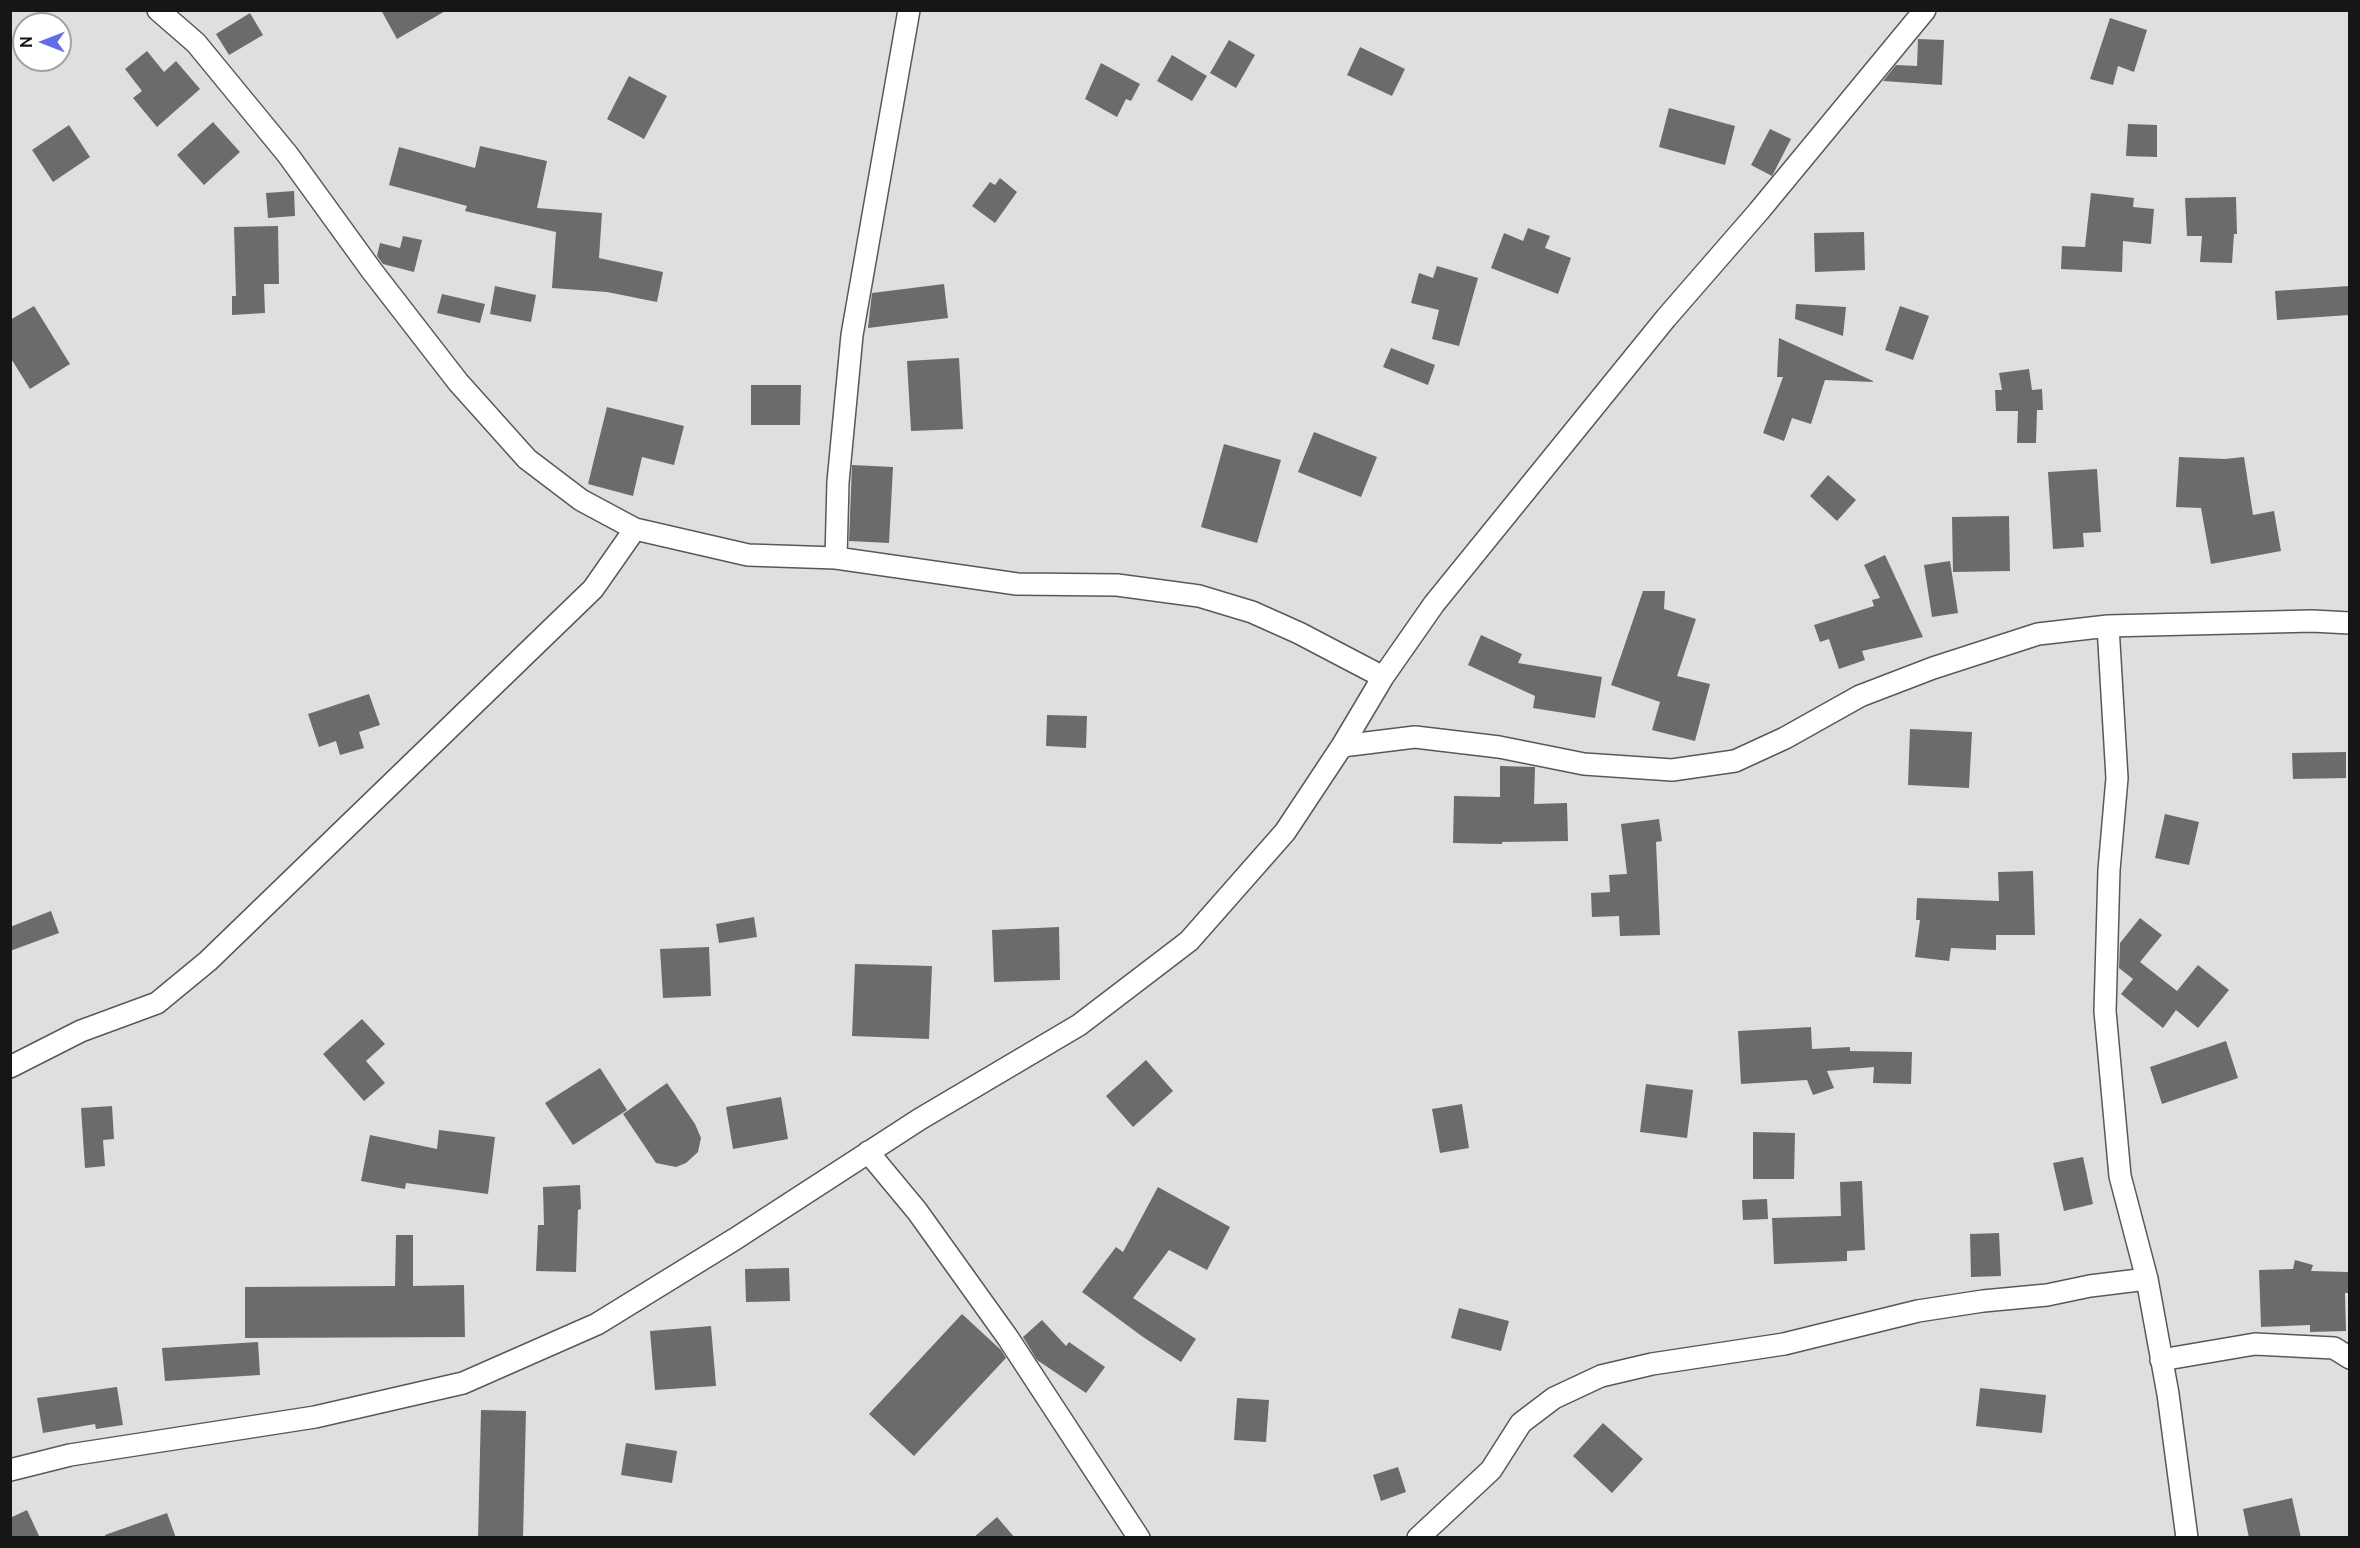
<!DOCTYPE html>
<style>
body{margin:0}
#map{position:relative;width:2360px;height:1548px;overflow:hidden;background:#dfdfe1;font-family:Ubuntu,sans-serif}
canvas{display:block}
.frame{position:absolute;inset:0;border:12px solid #161616;pointer-events:none}
.north{position:absolute;left:12px;top:12px;width:60px;height:60px;box-sizing:border-box;background:#fff;border:2px solid #a2a2a2;border-radius:50%;rotate:270deg;font-size:16px;font-weight:700;line-height:24px;text-align:center;color:#161616}
.north::after{content:'';display:block;margin:auto;width:21px;height:27px;background:#646de5;clip-path:polygon(50% 0,100% 100%,50% 72%,0 100%)}
</style>
<div id="map">
<canvas width="2360" height="1548"></canvas>
<div class="frame"></div>
<div class="north">N</div>
</div>
<script>
const ctx = document.querySelector('canvas').getContext('2d');
ctx.lineJoin = 'round';
function fillPath(path, color) { ctx.fillStyle = color; ctx.fill(path, 'evenodd'); }
const poly = rows => new Path2D(rows.map(r => 'M' + r).join(''));
function stroke(path, color, width, dash) { ctx.strokeStyle = color; ctx.lineWidth = width; ctx.lineCap = dash ? 'butt' : 'round'; ctx.setLineDash(dash || []); ctx.stroke(path); }
const building = poly([
 [381,10,447,10,397,39],
 [250,13,263,35,229,55,216,34],
 [2110,18,2147,30,2134,72,2118,66,2113,85,2090,79],
 [1918,39,1944,40,1942,85,1883,81,1896,65,1917,66],
 [1229,40,1255,55,1236,88,1210,73],
 [1360,47,1405,69,1392,96,1347,75],
 [147,51,164,72,176,61,200,89,157,127,133,98,142,91,125,69],
 [1172,55,1207,76,1192,101,1157,81],
 [1101,63,1140,84,1131,101,1126,99,1117,117,1085,99],
 [629,76,667,96,644,139,607,119],
 [1669,108,1735,126,1725,165,1659,147],
 [213,122,240,152,204,185,177,155],
 [2128,124,2157,125,2157,157,2126,156],
 [69,125,90,157,53,182,32,150],
 [1770,129,1791,139,1772,176,1751,165],
 [480,146,547,161,537,208,602,213,599,258,663,272,657,302,607,292,552,288,556,232,465,211,467,206,389,185,399,147,475,168],
 [1000,178,1017,192,995,223,972,206,990,182,995,185],
 [294,191,295,216,268,218,266,193],
 [2091,193,2134,198,2133,207,2154,209,2151,244,2123,241,2122,272,2061,269,2062,246,2085,247],
 [2236,197,2237,234,2234,234,2232,263,2200,262,2202,236,2187,236,2185,198],
 [278,226,279,284,264,284,265,313,232,315,232,296,236,296,234,227],
 [1528,228,1550,236,1545,248,1571,258,1558,294,1491,268,1504,233,1523,241],
 [1864,232,1865,270,1815,272,1814,233],
 [403,236,422,240,414,272,383,264,377,256,380,243,400,248],
 [1437,266,1478,278,1459,346,1432,339,1439,310,1411,303,1419,273,1433,278],
 [944,284,948,318,868,328,872,293],
 [495,286,536,295,531,322,490,314],
 [2349,286,2349,315,2277,320,2275,291],
 [442,294,485,304,480,323,437,313],
 [1796,304,1846,307,1843,336,1795,319],
 [34,306,70,364,30,389,10,357,10,320],
 [1900,306,1929,316,1913,360,1885,350],
 [1779,338,1873,381,1873,382,1825,380,1811,424,1792,418,1784,441,1763,433,1783,377,1777,377],
 [1391,348,1435,365,1428,385,1383,367],
 [959,358,963,429,911,431,907,361],
 [2029,369,2032,390,2042,389,2043,410,2037,410,2036,443,2017,443,2018,411,1996,411,1995,390,2002,390,1999,373],
 [751,385,801,385,800,425,751,425],
 [607,407,684,426,674,465,642,457,633,496,588,484],
 [1314,432,1377,457,1361,497,1298,472],
 [1224,444,1281,460,1257,543,1201,527],
 [2179,457,2225,459,2244,457,2253,515,2274,511,2281,551,2211,564,2201,508,2176,507],
 [852,465,893,467,889,543,849,541],
 [2097,469,2101,532,2083,533,2084,547,2053,549,2048,472],
 [1828,475,1856,500,1837,521,1810,496],
 [2009,516,2010,571,1953,572,1952,517],
 [1885,555,1923,637,1862,651,1865,660,1839,669,1829,639,1820,642,1814,625,1874,606,1872,600,1880,598,1864,565],
 [1950,561,1958,613,1932,617,1924,565],
 [1643,591,1665,591,1664,609,1696,619,1677,676,1710,684,1695,741,1652,730,1660,702,1611,685],
 [1481,635,1522,654,1518,663,1602,677,1595,718,1533,708,1535,696,1468,665],
 [369,694,380,725,359,732,364,748,340,755,336,741,319,747,308,714],
 [1047,715,1087,716,1086,748,1046,746],
 [1910,729,1972,732,1969,788,1908,785],
 [2346,752,2346,778,2293,779,2292,753],
 [1500,766,1535,767,1534,804,1567,803,1568,841,1502,842,1502,844,1453,843,1454,796,1500,797],
 [2165,814,2199,822,2189,865,2155,858],
 [1659,819,1662,841,1656,842,1660,935,1620,936,1619,916,1592,917,1591,893,1610,892,1609,875,1627,874,1621,824],
 [2033,871,2035,935,1996,935,1996,950,1951,948,1949,961,1915,957,1920,920,1916,920,1917,898,1999,901,1998,872],
 [51,911,59,933,10,951,10,927],
 [754,917,757,937,719,943,716,924],
 [2140,918,2162,935,2140,962,2177,991,2198,965,2229,990,2198,1028,2176,1010,2163,1028,2121,994,2133,979,2119,968,2120,943],
 [1059,927,1060,980,994,982,992,930],
 [709,947,711,996,663,998,660,949],
 [855,964,932,966,929,1039,852,1036],
 [362,1019,385,1044,366,1061,385,1083,364,1101,323,1054],
 [1811,1027,1812,1049,1850,1047,1850,1051,1912,1052,1911,1084,1873,1083,1874,1067,1827,1071,1834,1088,1813,1095,1807,1080,1741,1084,1738,1031],
 [2226,1041,2238,1078,2162,1104,2150,1067],
 [1146,1060,1173,1091,1133,1127,1106,1096],
 [600,1068,627,1110,573,1145,545,1103],
 [667,1083,695,1124,701,1138,698,1152,686,1163,676,1167,656,1163,623,1114],
 [1646,1084,1693,1090,1687,1138,1640,1132],
 [781,1097,788,1139,733,1149,726,1107],
 [1462,1104,1469,1148,1440,1153,1432,1109],
 [112,1106,114,1139,103,1140,105,1166,85,1168,81,1108],
 [439,1130,495,1137,488,1194,406,1183,405,1189,361,1181,370,1135,437,1149],
 [1753,1132,1795,1133,1794,1179,1753,1179],
 [2083,1157,2093,1204,2064,1211,2053,1163],
 [1862,1181,1865,1250,1847,1251,1847,1261,1774,1264,1772,1218,1841,1216,1840,1182],
 [580,1185,581,1209,578,1210,576,1272,536,1271,538,1225,544,1225,543,1187],
 [1158,1187,1230,1227,1207,1270,1169,1250,1133,1298,1196,1339,1181,1362,1143,1337,1082,1292,1116,1247,1123,1252],
 [1767,1199,1768,1219,1743,1220,1742,1200],
 [1999,1233,2001,1276,1971,1277,1970,1234],
 [396,1235,413,1235,413,1286,464,1285,465,1337,245,1338,245,1287,395,1286],
 [2295,1260,2313,1265,2311,1271,2348,1272,2348,1293,2345,1293,2346,1331,2310,1332,2310,1325,2261,1327,2259,1270,2293,1269],
 [789,1268,790,1301,746,1302,745,1269],
 [1459,1308,1509,1321,1501,1351,1451,1338],
 [962,1314,1001,1350,1006,1358,914,1456,869,1414],
 [1042,1320,1066,1346,1069,1342,1105,1367,1086,1393,1037,1360,1023,1337],
 [711,1326,716,1386,655,1390,650,1331],
 [258,1342,260,1375,165,1381,162,1348],
 [117,1387,123,1425,96,1429,95,1424,43,1433,37,1398],
 [1980,1388,2046,1395,2042,1433,1976,1426],
 [1237,1398,1269,1400,1266,1442,1234,1440],
 [481,1410,526,1411,523,1538,478,1538],
 [1603,1423,1643,1459,1612,1493,1573,1456],
 [626,1443,677,1451,672,1483,621,1475],
 [1398,1467,1406,1492,1381,1501,1373,1475],
 [2292,1498,2301,1538,2249,1538,2243,1509],
 [27,1510,40,1538,10,1538,10,1518],
 [167,1513,176,1538,106,1538,105,1535],
 [997,1517,1015,1538,973,1538]
]);
const street = poly([
 [158,10,196,43,288,155,372,271,458,382,527,459,581,500,635,529,748,555,836,558,1017,584,1117,585,1199,596,1252,612,1299,633,1383,677],
 [836,558,838,482,852,335,909,10],
 [2108,626,2117,778,2109,870,2105,1011,2120,1176,2147,1279,2168,1394,2187,1538],
 [1342,746,1415,737,1499,747,1584,764,1672,770,1735,761,1785,738,1860,696,1933,668,2038,634,2108,626,2312,621,2350,623],
 [10,1067,81,1031,157,1003,208,961,593,589,635,529],
 [868,1152,917,1211,1008,1338,1139,1538],
 [2161,1360,2255,1344,2334,1348,2350,1358],
 [10,1470,70,1455,315,1417,463,1383,597,1324,735,1239,920,1119,1079,1025,1189,941,1285,832,1342,746,1383,677,1434,604,1666,318,1759,211,1925,10],
 [1418,1538,1491,1470,1521,1423,1554,1398,1601,1376,1652,1364,1784,1344,1918,1311,1983,1301,2047,1295,2090,1286,2147,1279]
]);
fillPath(building, '#6c6b6a');
stroke(street, '#58585a', 24);
stroke(street, '#fff', 21);
</script>
